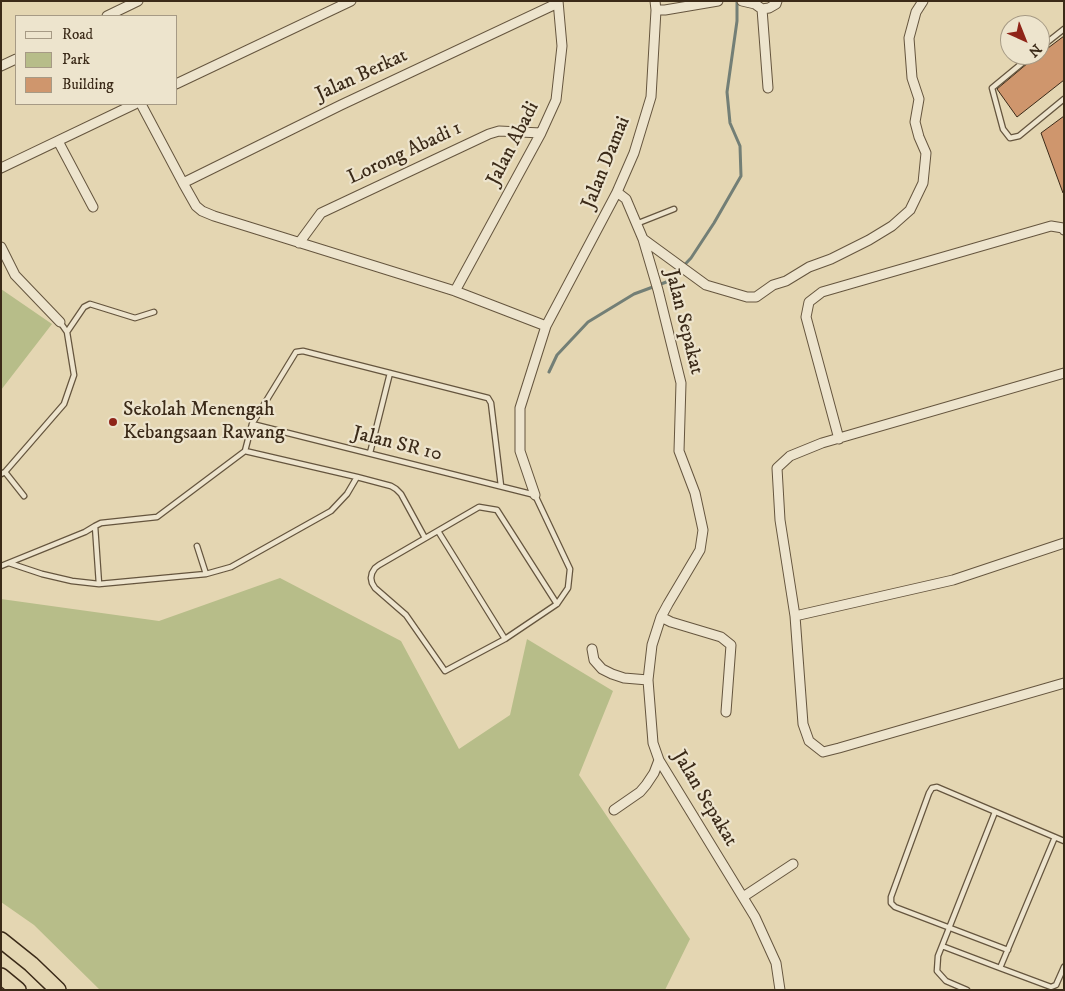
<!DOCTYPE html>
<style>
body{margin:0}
#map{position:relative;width:1065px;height:991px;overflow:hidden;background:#e4d6b2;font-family:"IM FELL DW Pica",serif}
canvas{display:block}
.frame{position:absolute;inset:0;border:2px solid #3b2a18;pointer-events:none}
.legend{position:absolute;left:15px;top:15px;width:162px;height:90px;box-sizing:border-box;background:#ede4cd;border:1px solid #a69a85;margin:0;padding:6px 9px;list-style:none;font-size:15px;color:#3b2a18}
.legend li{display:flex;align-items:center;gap:10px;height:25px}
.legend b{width:25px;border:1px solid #a69a85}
.north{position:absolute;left:1000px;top:15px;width:50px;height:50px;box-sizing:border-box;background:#ede4cd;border:1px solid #a69a85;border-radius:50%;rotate:136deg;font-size:14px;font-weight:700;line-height:20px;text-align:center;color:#3b2a18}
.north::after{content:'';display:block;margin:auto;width:18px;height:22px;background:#8f2418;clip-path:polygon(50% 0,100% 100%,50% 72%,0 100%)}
</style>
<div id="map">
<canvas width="1065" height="991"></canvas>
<div class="frame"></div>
<ul class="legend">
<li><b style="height:6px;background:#ede4cd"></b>Road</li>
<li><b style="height:14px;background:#b7bd89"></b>Park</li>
<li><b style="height:14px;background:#cf966d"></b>Building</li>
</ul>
<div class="north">N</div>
</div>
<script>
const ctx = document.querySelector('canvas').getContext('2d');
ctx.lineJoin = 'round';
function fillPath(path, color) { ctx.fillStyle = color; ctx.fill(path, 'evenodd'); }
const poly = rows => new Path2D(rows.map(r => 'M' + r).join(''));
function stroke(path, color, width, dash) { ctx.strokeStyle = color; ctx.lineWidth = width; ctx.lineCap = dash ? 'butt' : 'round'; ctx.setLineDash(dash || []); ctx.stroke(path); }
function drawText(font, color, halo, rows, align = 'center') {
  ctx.font = font + ' "IM FELL DW Pica",serif'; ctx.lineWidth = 4.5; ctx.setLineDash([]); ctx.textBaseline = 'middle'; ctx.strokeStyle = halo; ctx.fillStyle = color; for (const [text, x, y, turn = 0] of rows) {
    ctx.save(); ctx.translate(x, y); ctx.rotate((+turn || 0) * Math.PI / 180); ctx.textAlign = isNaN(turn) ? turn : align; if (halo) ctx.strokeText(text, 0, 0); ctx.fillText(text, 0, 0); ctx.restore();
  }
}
const green = poly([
 [1,289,52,324,1,390],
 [280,578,401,641,459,749,510,715,527,639,613,691,579,775,690,939,665,990,100,990,34,925,1,902,1,599,159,621]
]);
const stream = poly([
 [549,372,557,355,588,322,634,294,669,281,691,258,714,223,741,176,740,146,730,123,727,92,737,21,737,1]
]);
const building = poly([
 [1064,36,1064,80,1017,117,997,89,1035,57,1040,55,1040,54,1064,36],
 [1064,116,1064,193,1063,193,1041,133,1064,116]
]);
const service = poly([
 [1040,48,1064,29],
 [1032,55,992,88,1003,129,1010,138,1019,136,1064,99],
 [636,224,674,209],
 [67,332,84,307,90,304,135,318,154,312],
 [252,424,535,495,570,569,568,588,557,604,505,639,445,671,406,615,375,588,372,583,371,578,372,573,375,568,379,565,479,507,497,510,557,604],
 [245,451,157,517,101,523,95,526,99,584,206,574,231,567,331,511,347,494,357,477],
 [370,453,390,373],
 [5,472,24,496],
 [1,474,5,472,64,404,74,375,67,332,60,322],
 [438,531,505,639],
 [425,538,401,494,396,489,391,486,357,477,245,451,252,424,296,352,303,351,488,398,491,403,501,486],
 [197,546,206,574],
 [9,563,42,574,72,581,99,584],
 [1,566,85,532,95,526],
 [942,946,1000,968,1055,837],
 [1008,950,895,907,891,903,891,897,929,793,932,788,937,787,1064,841],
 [1000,968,1051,987,1056,985,1064,967],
 [967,990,946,981,937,971,938,956,995,812]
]);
const minor = poly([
 [742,1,755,4,762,9,769,8,776,4,777,1],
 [762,9,768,88],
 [656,10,665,10,718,1],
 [107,16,138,1],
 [1,66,16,59],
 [176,84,351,1],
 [141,104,183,183,196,206,202,211,214,216,455,291,546,326],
 [58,141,93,207],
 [1,168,135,104],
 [183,183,341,105,558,3],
 [617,192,626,199,643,239,658,290,681,383,679,451,695,493,703,530,700,550,668,604,661,617,652,645,648,680,653,743,659,760,755,917,776,963,780,990],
 [643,239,706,285,747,297,756,297,773,285,786,281,809,267,831,259,869,240,892,226,910,210,923,183,926,153,919,137,915,122,919,99,912,78,909,38,916,12,923,1],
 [299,243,321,213,489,134,499,131,541,133],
 [1,247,15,275,60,322],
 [455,291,541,133,556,100,562,46,558,1],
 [1064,373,822,443,790,456,777,468,780,520,795,616,803,724,809,741,823,752,839,748,1064,683],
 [839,439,806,317,809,302,822,292,1051,226,1063,228,1064,230],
 [535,495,520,451,520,408,546,326,617,192,634,153,651,97,656,10,655,1],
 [795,616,953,580,1064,543],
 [661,617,671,622,721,637,731,645,726,712],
 [592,649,594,660,602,669,612,674,624,678,648,680],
 [614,810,640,792,646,785,654,773,659,760],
 [743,897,793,864]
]);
const trunk = poly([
 [1,940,31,964,58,990],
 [1,976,18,990]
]);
const markers = [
 [113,422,5,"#8f2418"]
];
const streetNames = [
 ["Jalan Berkat",362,76,-25],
 ["Jalan Abadi",514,144,-63],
 ["Lorong Abadi 1",405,154,-25],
 ["Jalan Damai",607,163,-68],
 ["Jalan Sepakat",683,322,76],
 ["Jalan SR 10",397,445,14],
 ["Jalan Sepakat",704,799,59]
];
const poiNames = [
 ["Sekolah Menengah",123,411],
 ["Kebangsaan Rawang",123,434]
];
fillPath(green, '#b7bd89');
stroke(stream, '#737f76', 3);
fillPath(building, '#cf966d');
stroke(building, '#3b2a18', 1);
stroke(service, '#65553e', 7);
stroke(minor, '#65553e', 11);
stroke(trunk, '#3b2a18', 18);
stroke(service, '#ede4cd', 4.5);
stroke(minor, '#ede4cd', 9);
stroke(trunk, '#e4d6b2', 15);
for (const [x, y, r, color] of markers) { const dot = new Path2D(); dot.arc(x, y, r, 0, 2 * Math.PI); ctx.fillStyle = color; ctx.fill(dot); stroke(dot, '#ede4cd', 2); }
drawText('20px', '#3b2a18', '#ede4cd', streetNames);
drawText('20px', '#3b2a18', '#ede4cd', poiNames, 'left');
</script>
